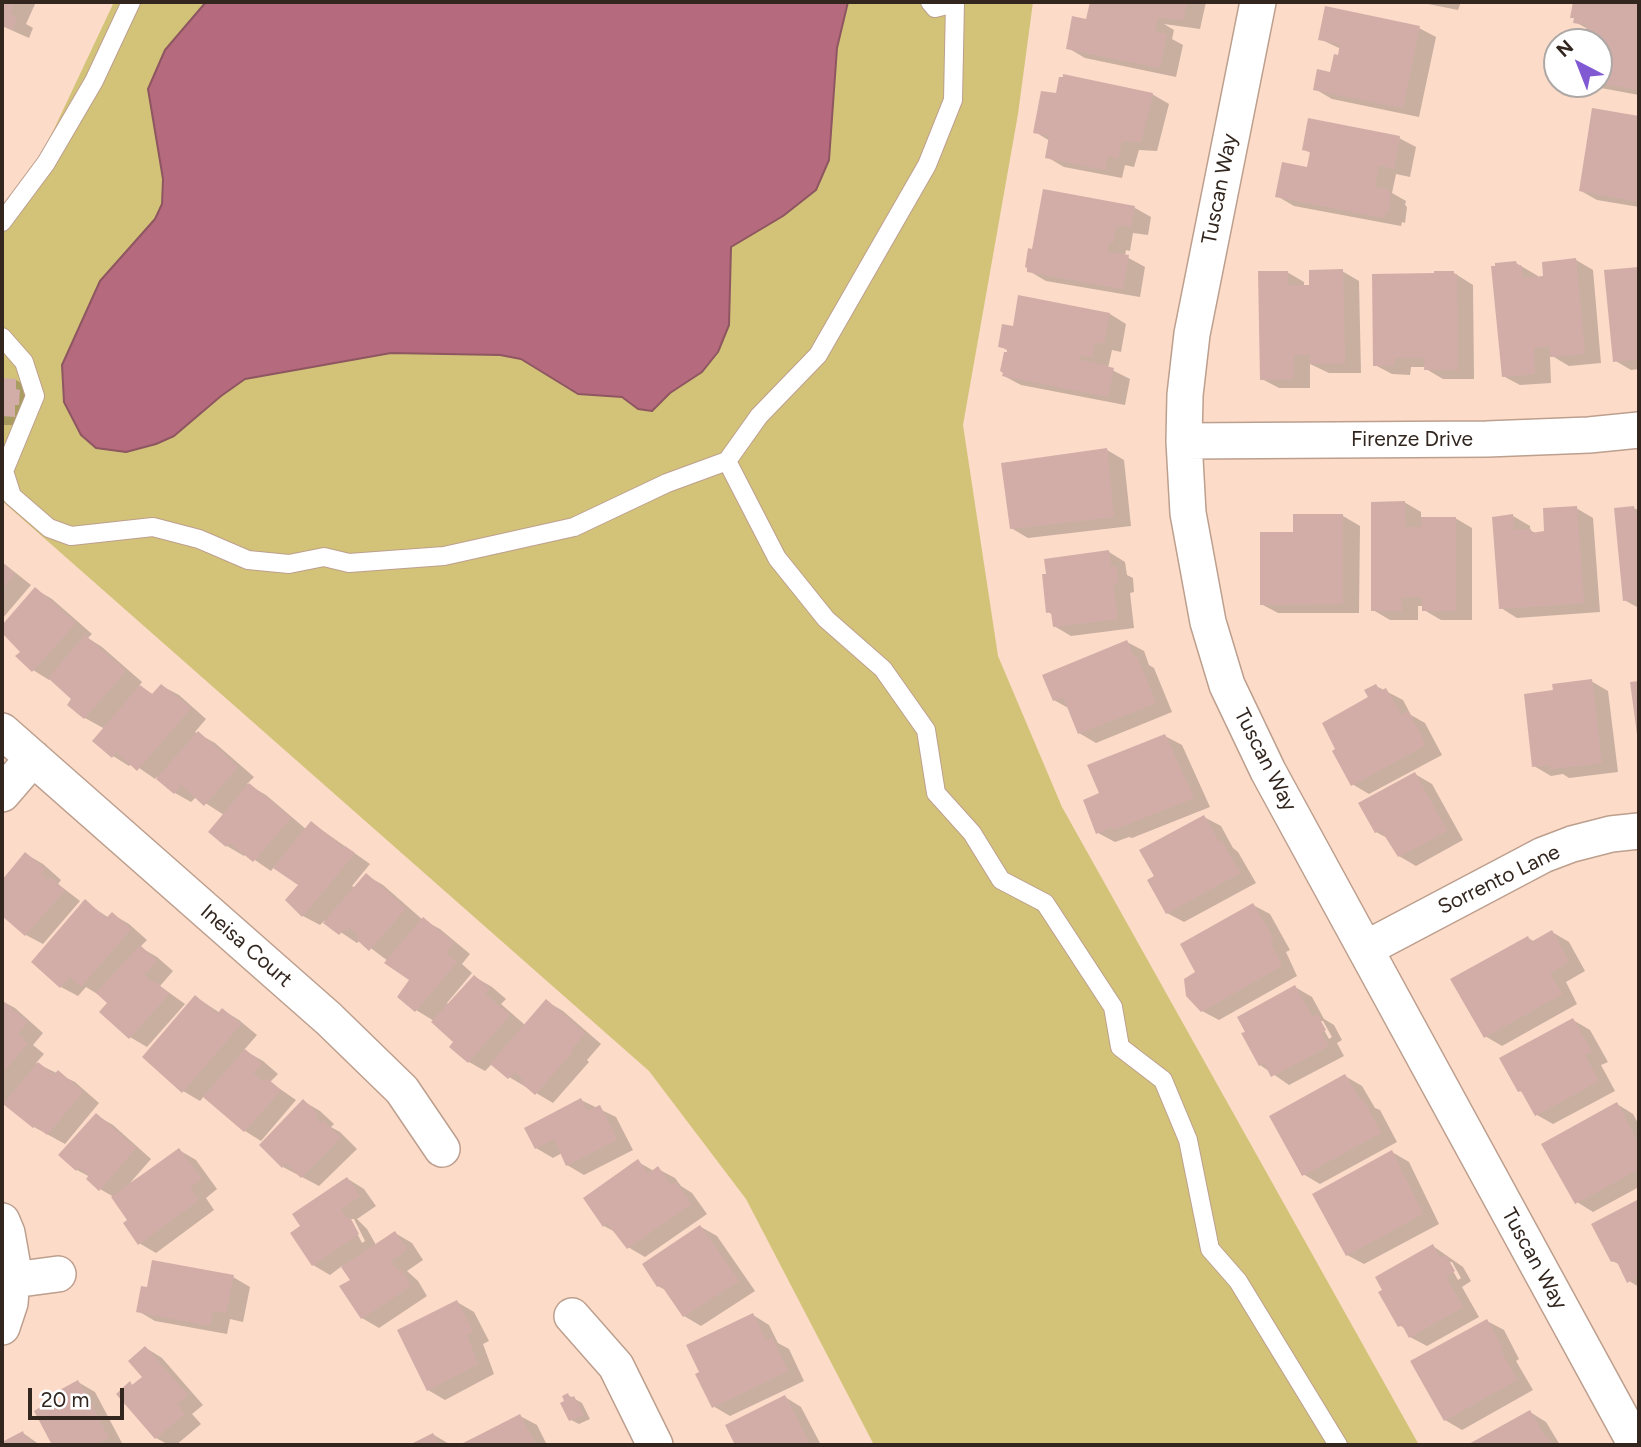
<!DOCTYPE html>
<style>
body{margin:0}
#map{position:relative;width:1641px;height:1447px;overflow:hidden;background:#fcdbc9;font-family:Figtree,sans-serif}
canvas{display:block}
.frame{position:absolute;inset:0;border:4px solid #32261f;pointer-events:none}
.north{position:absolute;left:1543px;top:28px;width:70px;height:70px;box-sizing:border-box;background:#fff;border:2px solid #ada8a5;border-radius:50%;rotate:318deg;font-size:19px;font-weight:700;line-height:28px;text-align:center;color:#32261f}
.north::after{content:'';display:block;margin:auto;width:24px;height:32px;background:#8159d3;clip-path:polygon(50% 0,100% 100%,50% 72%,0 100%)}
.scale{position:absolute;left:28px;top:1388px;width:96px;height:32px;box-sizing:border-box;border:4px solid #32261f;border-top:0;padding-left:9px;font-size:21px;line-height:24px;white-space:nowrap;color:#32261f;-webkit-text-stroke:5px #fff;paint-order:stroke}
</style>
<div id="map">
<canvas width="1641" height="1447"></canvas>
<div class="frame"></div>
<div class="north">N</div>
<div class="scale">20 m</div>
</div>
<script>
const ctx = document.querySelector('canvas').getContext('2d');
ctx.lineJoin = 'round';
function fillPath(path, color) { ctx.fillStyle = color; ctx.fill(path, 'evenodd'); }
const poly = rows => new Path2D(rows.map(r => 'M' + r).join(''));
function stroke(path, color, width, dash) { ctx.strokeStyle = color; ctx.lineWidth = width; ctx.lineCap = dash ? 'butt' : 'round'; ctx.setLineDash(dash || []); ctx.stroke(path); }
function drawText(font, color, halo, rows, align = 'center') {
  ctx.font = font + ' Figtree,sans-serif'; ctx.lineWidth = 5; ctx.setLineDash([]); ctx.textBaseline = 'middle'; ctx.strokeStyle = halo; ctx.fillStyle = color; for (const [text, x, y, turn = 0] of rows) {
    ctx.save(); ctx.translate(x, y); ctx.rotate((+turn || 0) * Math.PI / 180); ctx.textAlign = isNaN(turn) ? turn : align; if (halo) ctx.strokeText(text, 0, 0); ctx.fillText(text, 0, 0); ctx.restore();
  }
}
const green = poly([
 [114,2,1033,2,1018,114,963,425,998,656,1062,807,1419,1445,874,1445,746,1199,649,1071,2,501,2,211,37,165]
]);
const water = poly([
 [206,2,848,2,837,48,829,160,816,190,783,216,731,247,729,325,718,352,702,372,670,393,652,411,638,409,622,397,578,394,521,359,500,355,391,353,245,379,221,396,174,436,156,444,126,452,96,448,81,435,64,402,62,365,100,281,155,219,162,204,163,179,148,89,165,50,206,2]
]);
const shadow = poly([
 [2,2,36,2,26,24,33,28,29,38,2,26],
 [1090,2,1206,2,1200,29,1164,24,1174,30,1172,39,1183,45,1176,77,1085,58,1068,48,1088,21],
 [1418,2,1461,2,1458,10],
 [1575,2,1614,2,1639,6,1639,95,1579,84,1599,84,1599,42,1585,42,1588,29,1575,22,1575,19,1572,17],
 [1419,28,1436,37,1419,117,1332,99,1315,89,1332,74,1341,49,1320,39],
 [1057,94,1152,94,1169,104,1157,151,1139,150,1134,167,1125,165,1122,178,1064,167,1047,157,1050,141,1035,132],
 [1594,110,1639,118,1639,207,1597,200,1581,191],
 [1399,138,1416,147,1410,177,1396,174,1392,193,1406,201,1405,205,1407,207,1405,223,1402,222,1401,226,1294,206,1277,196,1309,169,1312,154,1304,149],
 [1135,208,1151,217,1148,235,1133,233,1130,251,1126,250,1125,256,1145,267,1140,297,1046,281,1029,271,1034,251],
 [1576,260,1593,270,1601,363,1569,366,1554,357,1550,357,1551,383,1520,385,1503,376,1516,263,1538,276,1538,279,1545,278],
 [1639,269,1639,369,1631,370,1614,360,1605,272],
 [1342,271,1359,281,1361,373,1329,373,1310,364,1310,388,1279,388,1262,379,1287,272,1304,282,1304,286,1311,286],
 [1454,273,1473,285,1474,379,1443,379,1426,369,1426,367,1411,367,1410,375,1392,374,1375,365],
 [1110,314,1126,324,1121,352,1112,350,1108,368,1130,379,1125,405,1021,385,1004,376,1012,353,1000,346,1014,328],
 [2,380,16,380,32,390,32,425,2,425],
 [1107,450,1124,460,1131,526,1028,538,1011,528],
 [1404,502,1421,512,1421,519,1455,518,1472,528,1472,620,1441,620,1424,610,1424,606,1418,606,1418,620,1390,620,1373,610],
 [1576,508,1593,518,1600,612,1517,618,1501,608,1513,516,1530,526,1530,530,1537,534,1546,533],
 [1634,508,1639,511,1639,608,1624,600],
 [1343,516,1360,526,1359,613,1278,613,1261,604,1295,534],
 [1109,552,1125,562,1127,575,1133,578,1134,592,1130,593,1134,628,1071,636,1054,626,1053,615,1048,612],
 [2,562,31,585,2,619],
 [35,589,52,599,92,634,88,638,102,647,142,682,139,686,154,695,162,686,179,695,206,719,195,732,215,743,254,777,247,784,266,795,307,830,312,823,370,864,352,886,355,888,366,875,383,885,423,920,440,929,470,954,462,964,472,973,447,1003,449,1005,475,977,492,987,506,999,501,1004,525,1025,546,1001,563,1011,601,1044,587,1060,589,1062,553,1103,509,1077,493,1063,485,1071,469,1062,455,1042,434,1021,416,1010,412,979,360,940,357,943,324,921,320,925,303,916,288,900,300,885,274,867,271,871,246,854,244,856,227,846,210,831,224,815,196,797,191,802,175,793,157,777,155,779,132,763,129,766,113,756,105,729,85,718,69,704,73,699,51,678,49,680,33,670,22,652,2,631,2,628],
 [1127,642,1144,651,1149,665,1154,668,1172,712,1096,743,1079,733,1070,709,1054,700],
 [1591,681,1608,691,1618,772,1569,778,1563,774,1551,776,1534,766,1555,691],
 [1376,686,1403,700,1411,715,1425,723,1442,755,1369,794,1352,784],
 [1165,736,1182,745,1210,807,1132,838,1129,837,1115,842,1098,833,1101,794],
 [1415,774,1432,784,1463,840,1416,866,1399,856,1389,839,1376,832],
 [1204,817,1221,826,1233,848,1238,852,1256,883,1184,922,1167,913,1156,877],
 [26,854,43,864,61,880,58,884,80,901,43,944,26,935,2,914,6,908,2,905,2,882],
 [85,902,109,918,112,914,129,924,147,940,140,947,157,957,173,971,160,986,185,1004,147,1047,130,1037,110,1003,99,995,86,987,78,996,61,987,33,962],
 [1253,905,1270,914,1290,950,1286,952,1297,976,1219,1020,1202,1011,1198,973],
 [1552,932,1569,942,1585,971,1566,982,1577,1004,1502,1046,1485,1036,1528,938,1535,942],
 [1295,987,1312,997,1324,1019,1334,1025,1342,1040,1337,1043,1344,1056,1289,1085,1260,1065],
 [1319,1021,1323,1021,1332,1037,1329,1039],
 [196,997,220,1013,223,1010,239,1020,257,1035,244,1050,263,1061,278,1074,270,1082,296,1100,261,1141,245,1131,204,1096,200,1101,183,1091],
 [2,1001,15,1008,43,1033,33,1045,44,1054,36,1063,75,1082,99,1103,65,1144,34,1127,3,1101,2,1103],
 [1573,1020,1590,1030,1608,1062,1601,1065,1615,1091,1553,1124,1537,1115,1525,1094,1520,1091],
 [1345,1076,1362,1086,1375,1108,1380,1110,1397,1142,1320,1184,1303,1174],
 [581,1100,616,1117,633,1150,584,1175,567,1165,562,1153,553,1158,536,1148],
 [303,1101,320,1111,334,1124,331,1127,340,1132,357,1149,319,1186,283,1167],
 [1617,1104,1633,1114,1639,1125,1639,1187,1593,1212,1577,1202],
 [96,1115,113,1125,151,1159,130,1183,179,1150,196,1160,217,1189,206,1198,214,1210,156,1253,139,1243,130,1220,114,1197,100,1189,90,1177,77,1170,61,1155],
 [1392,1152,1409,1162,1439,1224,1364,1264,1347,1255],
 [638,1162,654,1171,658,1169,675,1178,681,1186,692,1193,707,1214,645,1257,628,1247,617,1233,604,1226],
 [348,1179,364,1189,376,1206,357,1219,367,1229,376,1245,395,1233,412,1243,423,1260,407,1271,418,1281,427,1296,379,1328,362,1318,352,1280,342,1266,330,1275,313,1265],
 [350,1219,354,1219,365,1241,362,1243],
 [1639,1201,1639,1287,1629,1281,1621,1265,1612,1261,1593,1225],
 [701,1227,717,1236,755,1291,701,1326,684,1316,667,1291,658,1286],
 [1433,1246,1463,1267,1471,1281,1462,1287,1479,1317,1427,1346,1410,1337,1406,1329,1399,1325],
 [1448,1262,1452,1262,1461,1278,1458,1280],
 [233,1277,250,1287,243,1322,230,1319,227,1334,155,1321,138,1311,148,1289],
 [457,1302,474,1312,489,1341,483,1344,494,1374,445,1400,428,1390],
 [753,1315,769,1325,778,1343,789,1349,804,1381,730,1416,713,1406],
 [1487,1321,1504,1330,1519,1359,1516,1361,1533,1390,1462,1430,1445,1420],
 [146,1348,162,1358,203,1405,192,1414,201,1424,176,1445,169,1445,156,1438,119,1394,130,1384,133,1385,144,1377],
 [78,1382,95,1392,123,1445,54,1445,36,1411,50,1403,56,1406,65,1401],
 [568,1395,582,1403,590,1419,579,1424,571,1420],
 [785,1397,801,1407,821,1445,737,1445,727,1425],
 [1530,1412,1546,1422,1560,1445,1471,1445],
 [520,1416,537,1425,547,1445,463,1445],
 [23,1433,40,1445,2,1445,2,1443],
 [434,1435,451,1445,413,1445]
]);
const building = poly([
 [2,2,15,2,10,14,17,17,12,30,2,25],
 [1090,2,1187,2,1183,20,1151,17,1158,18,1155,32,1167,34,1160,68,1066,49,1072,16,1086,19],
 [1573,2,1624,2,1639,4,1639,90,1599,83,1599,42,1584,42,1587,25,1573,23,1574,18,1570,18],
 [1325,6,1420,26,1403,108,1313,90,1317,69,1330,72,1334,54,1338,55,1340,44,1318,40],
 [1063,74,1153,93,1141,142,1122,141,1118,159,1108,156,1105,170,1045,158,1049,136,1033,133,1041,91,1056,93,1059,77,1063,77],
 [1592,108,1639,116,1639,202,1579,191],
 [1308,118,1400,136,1394,169,1379,165,1375,187,1390,190,1389,195,1391,195,1388,214,1385,214,1384,218,1275,197,1282,162,1307,167,1310,152,1302,150],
 [1043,189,1135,206,1131,227,1117,225,1113,243,1109,242,1108,252,1129,255,1123,289,1027,272,1027,268,1025,267,1028,248,1032,249],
 [1576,258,1585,354,1551,357,1549,346,1534,348,1535,374,1502,377,1491,266,1495,266,1495,263,1516,261,1517,265,1521,265,1523,278,1543,276,1542,262],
 [1639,267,1639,359,1613,362,1604,270],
 [1343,269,1345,364,1310,364,1310,355,1294,355,1294,379,1260,380,1258,271,1288,271,1288,285,1309,285,1309,270],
 [1434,271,1454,271,1454,274,1457,274,1458,370,1424,370,1425,358,1395,358,1394,366,1373,366,1372,274,1434,273],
 [1018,295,1110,313,1104,344,1095,342,1092,358,1080,355,1081,360,1114,368,1108,397,1002,376,1003,373,1000,371,1004,352,1007,352,1007,349,998,347,1002,324,1013,326],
 [2,378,16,379,16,389,20,390,19,405,15,405,15,417,2,416],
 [1107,448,1114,517,1010,529,1001,463],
 [1405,501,1405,527,1421,527,1421,517,1456,517,1456,611,1422,611,1422,597,1401,597,1402,611,1371,611,1371,502],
 [1577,506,1584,603,1499,609,1492,517,1513,514,1514,530,1531,529,1531,533,1544,531,1543,508],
 [1634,506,1635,514,1639,514,1639,599,1623,601,1614,508],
 [1293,514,1343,514,1343,604,1260,605,1260,532,1293,532],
 [1109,550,1111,567,1116,566,1118,577,1118,583,1113,584,1118,619,1053,627,1051,612,1046,613,1042,574,1046,574,1044,559],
 [2,563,15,574,2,590],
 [35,587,76,623,32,672,15,656,20,652,2,633,2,625],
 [85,635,126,671,84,719,67,705,71,699,48,678],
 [1127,640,1134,657,1137,656,1156,703,1078,734,1063,697,1053,701,1042,675],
 [1592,679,1602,763,1550,769,1550,765,1532,767,1524,694,1553,690,1552,684],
 [1639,681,1639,742,1638,742,1630,682],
 [161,684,191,708,137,771,116,752,112,758,92,741,140,685,152,694],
 [1376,684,1380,691,1386,688,1401,715,1408,711,1426,745,1351,786,1332,751,1335,749,1322,723,1368,697,1364,690],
 [198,731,238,767,204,806,181,785,174,794,156,779],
 [1165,734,1194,798,1113,830,1112,827,1096,834,1083,800,1099,793,1087,765],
 [1415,772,1447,831,1398,857,1381,830,1375,833,1358,803],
 [249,783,291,818,253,862,230,843,226,847,208,832],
 [1204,815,1219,842,1221,840,1240,873,1166,914,1147,880,1154,876,1139,850],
 [311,821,344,848,345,846,355,853,302,917,285,900,298,885,273,868],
 [25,852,45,869,42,874,48,880,50,877,65,890,25,936,2,916,2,880],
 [366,873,406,908,369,951,356,939,359,936,350,928,348,931,345,929,339,935,323,923],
 [85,899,106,918,112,912,131,929,81,987,70,977,60,988,31,962],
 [1253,903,1274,940,1270,942,1282,966,1201,1012,1186,996,1184,979,1195,972,1180,944],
 [423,917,454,943,446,953,457,962,415,1012,397,997,409,980,384,963],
 [1552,930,1569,962,1550,973,1562,994,1484,1038,1450,979,1528,936,1531,942],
 [140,945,157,961,144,975,153,983,155,981,169,994,129,1039,99,1012,107,1003,96,993],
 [474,975,490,989,485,994,510,1015,468,1063,449,1047,453,1042,431,1022],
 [1295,985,1312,1017,1317,1014,1326,1030,1321,1033,1329,1046,1271,1077,1264,1063,1259,1066,1241,1033,1245,1032,1237,1017],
 [195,995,217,1014,222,1008,241,1024,182,1093,142,1057],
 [546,999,585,1033,571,1050,573,1051,535,1095,520,1082,523,1079,515,1072,508,1079,490,1064],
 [2,1000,28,1022,18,1034,28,1043,2,1074],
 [1573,1018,1592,1052,1585,1055,1599,1081,1535,1116,1521,1091,1518,1092,1499,1058],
 [245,1049,262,1064,253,1073,264,1082,267,1078,281,1090,244,1132,203,1097],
 [38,1062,54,1075,58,1070,83,1092,47,1135,36,1126,33,1128,3,1104],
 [1345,1074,1360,1100,1363,1099,1381,1133,1302,1176,1269,1116],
 [581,1098,587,1111,600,1105,617,1140,566,1166,554,1139,535,1149,524,1128],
 [303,1099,318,1114,315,1117,320,1123,323,1120,341,1138,301,1178,286,1163,282,1168,259,1145],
 [1617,1102,1639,1145,1639,1169,1575,1204,1541,1144],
 [96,1113,136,1148,99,1191,86,1179,89,1175,82,1170,79,1167,76,1171,58,1155],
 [179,1148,202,1179,190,1188,199,1200,138,1245,123,1223,127,1220,111,1197],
 [1392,1150,1423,1214,1346,1256,1312,1194],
 [638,1159,648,1174,658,1166,671,1185,676,1182,691,1204,627,1249,607,1223,603,1227,583,1198],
 [347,1177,360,1196,341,1209,348,1219,350,1217,359,1234,312,1266,290,1233,300,1226,292,1214],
 [1639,1199,1639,1276,1627,1283,1616,1260,1611,1262,1591,1224],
 [700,1225,739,1281,683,1317,661,1285,657,1287,642,1264],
 [395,1231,407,1250,391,1261,398,1271,401,1269,411,1286,361,1319,339,1286,350,1280,341,1267],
 [1433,1244,1440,1258,1446,1255,1455,1271,1446,1277,1463,1307,1409,1338,1402,1325,1398,1327,1378,1292,1382,1290,1375,1277],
 [152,1260,234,1275,226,1313,213,1311,210,1326,136,1312,141,1286,147,1287],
 [457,1300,473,1332,467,1335,478,1364,427,1391,397,1330],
 [753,1313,766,1340,772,1337,788,1371,712,1408,695,1374,699,1372,686,1345],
 [1487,1319,1503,1349,1501,1351,1517,1380,1444,1421,1410,1361],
 [145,1346,188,1395,177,1404,185,1414,155,1439,116,1394,130,1381,132,1385,142,1377,128,1361],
 [78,1380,109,1438,94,1445,52,1445,34,1411,50,1401,52,1406,63,1400,58,1391],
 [568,1393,570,1398,574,1396,584,1415,569,1421,560,1403,564,1401,562,1396],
 [785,1395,810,1445,735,1445,725,1425],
 [1530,1410,1545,1437,1547,1436,1552,1445,1467,1445],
 [520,1414,536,1445,459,1445,483,1433],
 [23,1431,25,1438,28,1436,32,1445,2,1445,2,1442],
 [433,1433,440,1445,409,1445]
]);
const lane = poly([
 [930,2,935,8,955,3],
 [2,222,46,163,94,81,131,2],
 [2,337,24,362,35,396,4,471,12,496,49,528,71,536,153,527,199,539,248,560,289,564,324,557,349,563,444,556,574,527,667,483,727,461,777,558,826,619,883,669,926,730,936,793,972,833,1001,880,1045,903,1113,1007,1120,1047,1163,1080,1188,1140,1210,1249,1238,1281,1338,1445],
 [727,461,759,416,818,355,927,165,953,100,955,2]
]);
const street = poly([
 [1258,2,1192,334,1185,395,1184,441,1188,513,1208,622,1227,685,1268,771,1636,1445],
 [1184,441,1487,439,1589,435,1639,430],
 [2,731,329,1019,402,1090,442,1149],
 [2,794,33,758],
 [1365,949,1543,855,1572,844,1611,834,1639,831],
 [2,1221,7,1233,13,1267,10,1303,2,1327],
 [13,1280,58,1274],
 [572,1316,616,1366,655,1445]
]);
const streetNames = [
 ["Tuscan Way",1220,189,-79],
 ["Firenze Drive",1412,440],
 ["Tuscan Way",1265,760,63],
 ["Sorrento Lane",1499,880,-26],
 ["Ineisa Court",246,946,41],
 ["Tuscan Way",1534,1259,61]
];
fillPath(green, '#d3c378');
fillPath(water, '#b66a7d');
stroke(water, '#8e5661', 2);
fillPath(shadow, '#0003');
fillPath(building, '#d2ada8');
stroke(lane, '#bd9f8e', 20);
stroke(street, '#bd9f8e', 38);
stroke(lane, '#fff', 18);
stroke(street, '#fff', 35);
drawText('21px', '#32261f', '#fff', streetNames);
</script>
